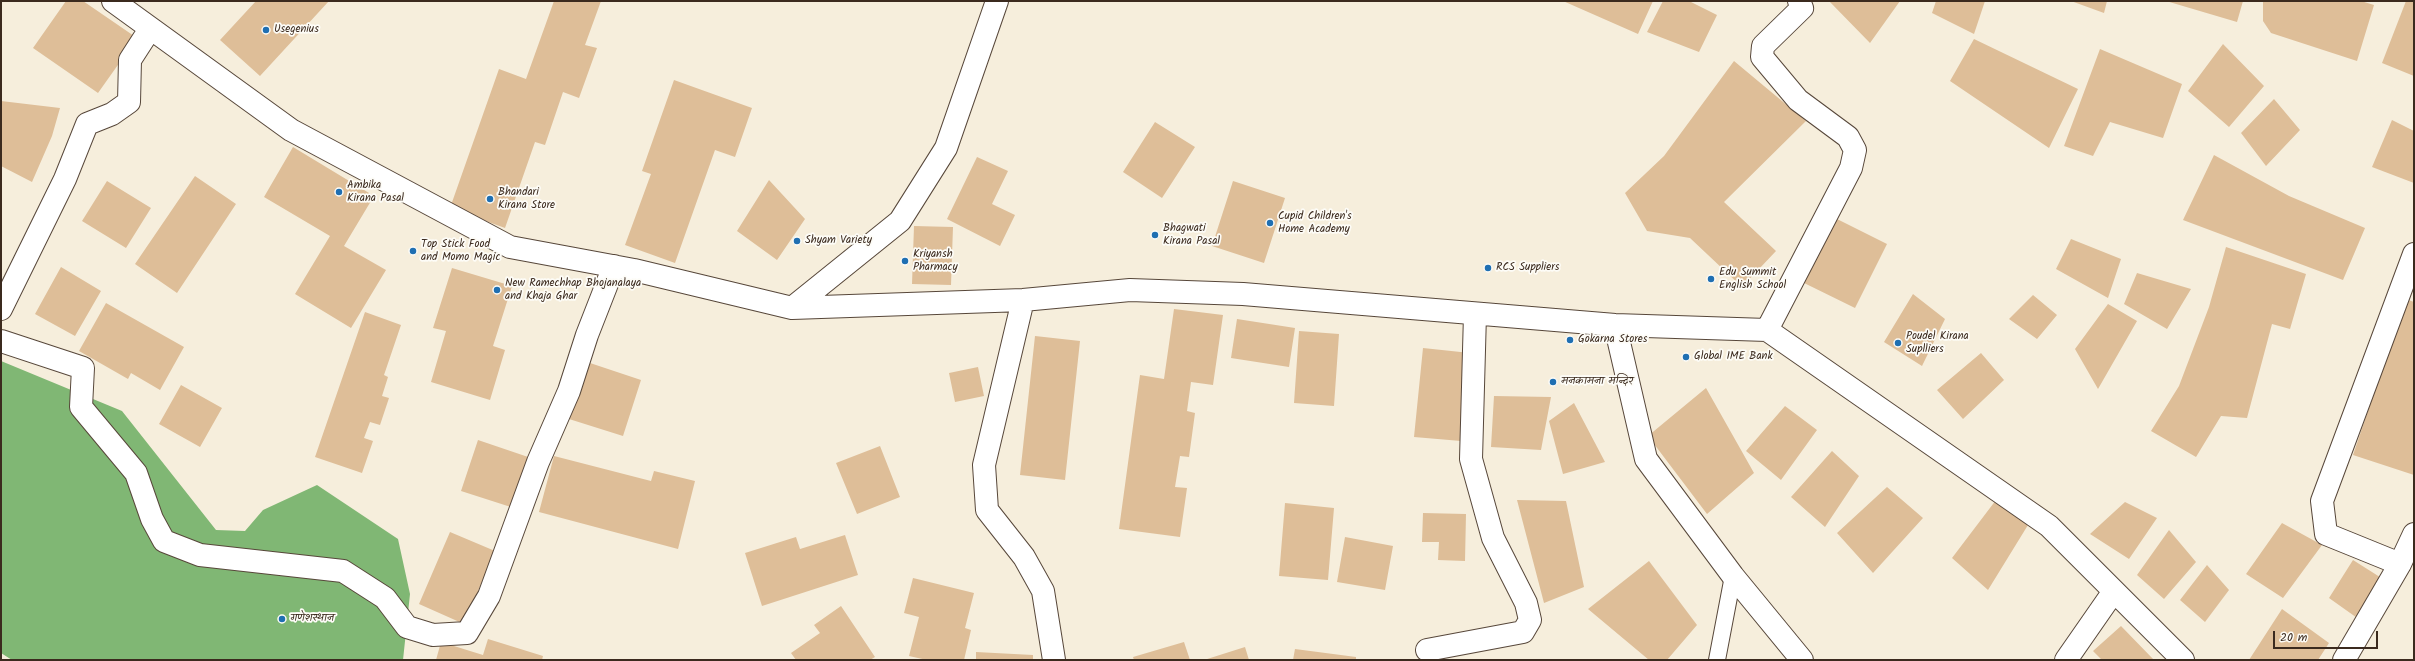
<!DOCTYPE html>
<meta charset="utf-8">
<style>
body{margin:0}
#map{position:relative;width:2415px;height:661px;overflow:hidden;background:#f6eedc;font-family:Kalam,sans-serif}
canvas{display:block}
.frame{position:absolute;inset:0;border:2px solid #3b2a1e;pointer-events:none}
.scale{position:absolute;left:2273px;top:631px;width:105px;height:18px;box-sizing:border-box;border:2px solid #3b2a1e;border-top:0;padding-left:5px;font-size:12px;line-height:14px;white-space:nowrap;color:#3b2a1e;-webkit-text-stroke:3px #fdfcf7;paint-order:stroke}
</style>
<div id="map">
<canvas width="2415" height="661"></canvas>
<div class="frame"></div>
<div class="scale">20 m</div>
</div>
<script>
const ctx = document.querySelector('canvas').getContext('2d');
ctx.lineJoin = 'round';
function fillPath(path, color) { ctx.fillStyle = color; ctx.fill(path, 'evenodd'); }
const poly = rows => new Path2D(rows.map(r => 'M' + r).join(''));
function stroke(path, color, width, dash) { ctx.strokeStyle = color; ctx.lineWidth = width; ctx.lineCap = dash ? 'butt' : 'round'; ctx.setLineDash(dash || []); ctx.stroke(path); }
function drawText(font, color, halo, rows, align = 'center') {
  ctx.font = font + ' Kalam,"Playpen Sans Deva",sans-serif'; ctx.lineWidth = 3.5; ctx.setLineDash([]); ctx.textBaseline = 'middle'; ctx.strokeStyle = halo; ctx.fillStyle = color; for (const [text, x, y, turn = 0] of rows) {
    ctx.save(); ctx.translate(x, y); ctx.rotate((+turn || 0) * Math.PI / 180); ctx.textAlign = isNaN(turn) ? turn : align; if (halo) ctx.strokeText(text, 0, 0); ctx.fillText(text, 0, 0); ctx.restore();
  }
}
const forest = poly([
 [1,361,122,411,216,530,245,531,263,510,317,485,398,539,410,594,403,660,12,660,1,653]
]);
const building = poly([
 [66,1,83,1,137,38,98,93,33,48],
 [256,1,329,1,260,76,220,40],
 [554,1,601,1,585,45,597,48,579,98,563,92,545,145,535,142,505,228,450,208,499,69,526,79],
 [1563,1,1653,1,1638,34],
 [1663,1,1689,1,1717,15,1699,52,1647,32],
 [1829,1,1900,1,1870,43],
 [1936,1,1985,1,1974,34,1932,13],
 [2071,1,2107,1,2104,13],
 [2166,1,2243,1,2237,22],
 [2263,1,2361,1,2374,5,2357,61,2271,33,2263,21],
 [2406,1,2414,1,2414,76,2382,63],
 [1974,39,2078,89,2049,148,1950,81],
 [2223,44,2264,86,2229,127,2188,91],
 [2100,49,2182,84,2163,138,2110,122,2093,156,2064,146],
 [1734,61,1806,121,1724,202,1776,251,1742,287,1690,238,1647,231,1625,193,1664,156],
 [674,80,752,108,735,157,715,150,675,263,625,245,651,174,642,171],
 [2274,99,2300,130,2266,166,2241,133],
 [1,101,60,108,52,136,32,182,1,166],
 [2392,120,2414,131,2414,183,2372,167],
 [1155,122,1195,147,1162,198,1123,172],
 [293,147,374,196,344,246,386,270,351,328,295,294,330,236,264,197],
 [2214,155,2289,196,2365,228,2343,280,2183,220],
 [977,157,1008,171,992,204,1015,215,1000,246,947,219],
 [195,176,236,204,177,293,135,264],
 [769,180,805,219,777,260,737,231],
 [107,181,151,208,126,248,82,221],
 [1233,181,1285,198,1264,263,1212,246],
 [1833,217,1887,244,1855,308,1800,281],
 [914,226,953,227,951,285,912,284],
 [2071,239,2121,259,2108,298,2056,269],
 [2226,247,2306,274,2290,329,2272,324,2247,418,2221,416,2196,457,2151,431,2179,386,2209,307],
 [61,267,101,291,75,336,35,314],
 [452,268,512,286,493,346,505,350,490,400,431,382,446,331,433,328],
 [2137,273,2191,289,2167,329,2124,304],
 [1913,294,1945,319,1922,366,1884,342],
 [2033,295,2057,315,2037,339,2009,319],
 [2400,297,2414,302,2414,475,2353,455,2389,349],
 [106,303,184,347,160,390,131,373,128,379,79,351],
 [2108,304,2137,321,2098,389,2075,349],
 [1174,309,1223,315,1213,385,1191,382,1187,411,1195,413,1189,457,1180,456,1175,487,1187,488,1180,537,1119,529,1140,375,1164,379],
 [365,312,401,325,384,375,388,377,382,396,389,398,380,425,370,422,364,438,373,441,362,473,315,457],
 [1237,319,1295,328,1289,367,1231,358],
 [1299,331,1339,334,1334,406,1294,403],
 [1035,336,1080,341,1065,480,1020,475],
 [1423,348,1470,353,1461,441,1414,437],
 [1981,353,2004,380,1963,419,1937,390],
 [587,362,641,380,623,436,569,419],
 [978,367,984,396,955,402,949,373],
 [181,385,222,408,200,447,159,424],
 [1706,388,1754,473,1707,514,1648,436],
 [1494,396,1551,397,1541,450,1491,447],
 [1574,403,1605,462,1563,474,1549,421],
 [1785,406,1817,430,1781,480,1746,451],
 [478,440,534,459,517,509,461,491],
 [880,446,900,497,857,514,836,463],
 [1832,451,1859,476,1825,527,1791,497],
 [554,456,651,481,654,471,695,481,678,549,539,512],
 [1887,487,1923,518,1873,573,1837,533],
 [1517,500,1566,501,1584,587,1544,603],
 [1996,500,2028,525,1988,590,1952,558],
 [2125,502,2157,518,2129,559,2090,534],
 [1285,503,1334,508,1328,580,1279,576],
 [1423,513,1466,514,1465,561,1438,560,1439,542,1422,542],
 [2282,523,2322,545,2283,598,2246,574],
 [2169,530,2196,562,2164,599,2137,575],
 [450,532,495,551,464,624,419,604],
 [845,535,858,575,762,606,745,553,796,537,800,549],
 [1345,537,1393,546,1385,590,1337,582],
 [2353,560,2383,579,2360,620,2329,598],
 [1649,561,1697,625,1667,660,1649,660,1588,609],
 [2207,565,2229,590,2205,622,2180,600],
 [913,578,974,593,965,628,971,630,964,660,927,660,909,656,919,617,904,613],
 [841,606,875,657,870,660,796,660,791,653,820,633,814,625],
 [2282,609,2329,643,2318,660,2249,660],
 [2121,626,2154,660,2102,660,2093,651],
 [488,639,543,656,542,660,436,660,441,642,483,655],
 [1184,642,1190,660,1134,660,1133,657],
 [1245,647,1249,660,1204,660],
 [1295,649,1356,657,1356,660,1293,660],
 [976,652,1033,655,1033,660,976,660]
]);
const service = poly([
 [1717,660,1733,576]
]);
const minor = poly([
 [113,1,291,130,510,247,634,270,792,308,1023,300,1130,290,1243,294,1615,325,1767,330,2049,526,2183,660],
 [1023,300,984,465,987,510,1024,557,1043,591,1054,660],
 [792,308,900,221,946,148,997,1],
 [1,309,65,179,87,124,112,114,129,102,130,60,150,29],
 [1615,325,1646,459,1733,576,1802,660],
 [1767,330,1851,168,1855,150,1848,137,1798,100,1762,57,1763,46,1802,8,1799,1],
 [1,341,83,368,81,407,136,473,152,519,164,541,200,555,343,571,385,598,407,627,433,635,467,633,489,596,538,462,569,391,587,335,614,266],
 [2400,564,2326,534,2322,501,2414,254],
 [1427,650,1523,632,1530,620,1526,603,1493,538,1471,459,1475,314],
 [2066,660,2114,591],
 [2344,660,2400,564,2414,534]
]);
const markers = [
 [266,30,4,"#1f6fb2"],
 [339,192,4,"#1f6fb2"],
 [490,199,4,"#1f6fb2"],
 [1270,223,4,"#1f6fb2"],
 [1155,235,4,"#1f6fb2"],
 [797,241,4,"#1f6fb2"],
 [413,251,4,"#1f6fb2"],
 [905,261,4,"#1f6fb2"],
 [1488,268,4,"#1f6fb2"],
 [1711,279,4,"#1f6fb2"],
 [497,290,4,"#1f6fb2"],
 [1570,340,4,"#1f6fb2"],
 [1898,343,4,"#1f6fb2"],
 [1686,357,4,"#1f6fb2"],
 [1553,382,4,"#1f6fb2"],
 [282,619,4,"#1f6fb2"]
];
const poiNames = [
 ["Usegenius",274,30],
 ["Ambika",347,186],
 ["Kirana Pasal",347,199],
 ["Bhandari",498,193],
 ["Kirana Store",498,206],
 ["Cupid Children's",1278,217],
 ["Home Academy",1278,230],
 ["Bhagwati",1163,229],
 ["Kirana Pasal",1163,242],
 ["Shyam Variety",805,241],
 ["Top Stick Food",421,245],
 ["and Momo Magic",421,258],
 ["Kriyansh",913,255],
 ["Pharmacy",913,268],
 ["RCS Suppliers",1496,268],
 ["Edu Summit",1719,273],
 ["English School",1719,286],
 ["New Ramechhap Bhojanalaya",505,284],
 ["and Khaja Ghar",505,297],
 ["Poudel Kirana",1906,337],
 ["Suplliers",1906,350],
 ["Gokarna Stores",1578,340],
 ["Global IME Bank",1694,357],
 ["मनकामना मन्दिर",1561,382],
 ["गणेशस्थान",290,619]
];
fillPath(forest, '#80b774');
fillPath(building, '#debe98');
stroke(service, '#57473a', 18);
stroke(minor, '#57473a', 24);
stroke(service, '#fff', 16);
stroke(minor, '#fff', 22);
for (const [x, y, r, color] of markers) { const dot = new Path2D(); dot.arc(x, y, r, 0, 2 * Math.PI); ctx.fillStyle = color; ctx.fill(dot); stroke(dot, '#fdfcf7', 1.5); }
drawText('11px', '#3b2a1e', '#fdfcf7', poiNames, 'left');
</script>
